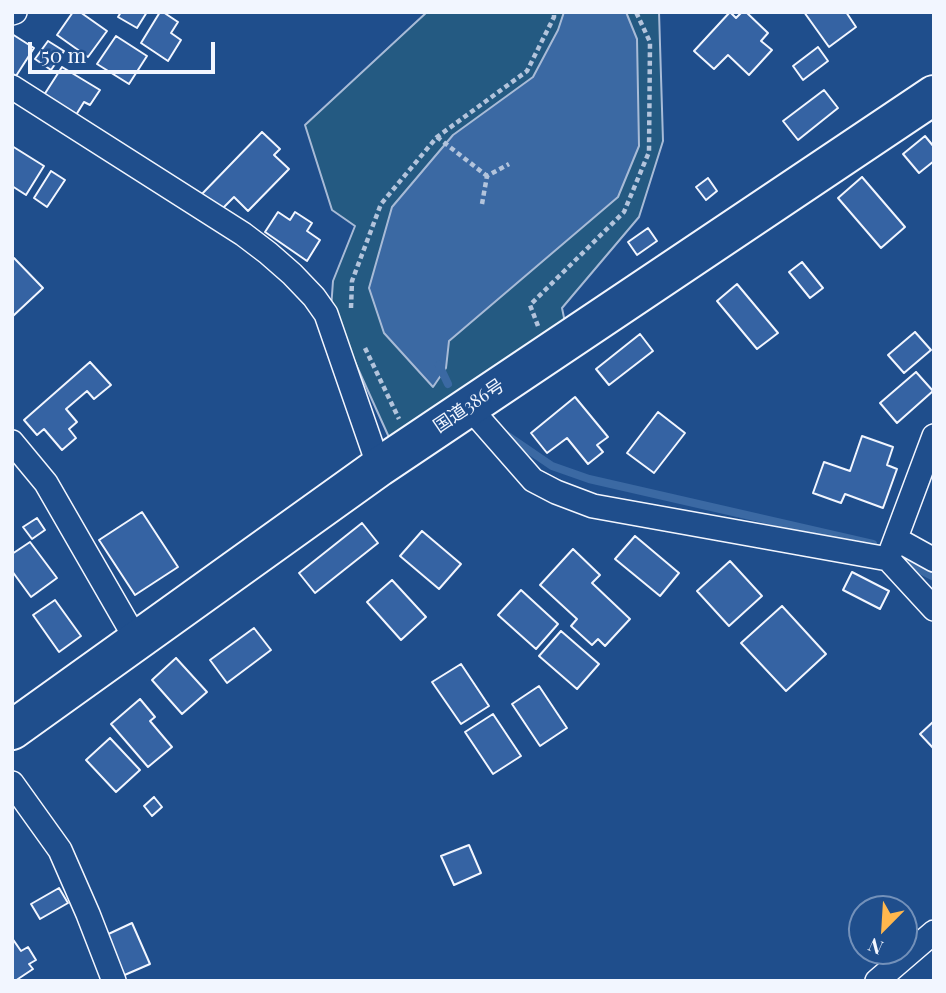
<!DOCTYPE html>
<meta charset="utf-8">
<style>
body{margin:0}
#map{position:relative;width:946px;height:993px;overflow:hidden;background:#1f4e8c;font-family:"Playfair Display",serif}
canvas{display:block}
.frame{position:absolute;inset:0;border:14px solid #f2f6ff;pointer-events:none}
.north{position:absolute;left:848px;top:895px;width:70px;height:70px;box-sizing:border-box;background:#1f4e8c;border:2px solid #7391ba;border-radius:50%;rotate:204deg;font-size:19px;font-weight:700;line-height:28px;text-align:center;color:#f2f6ff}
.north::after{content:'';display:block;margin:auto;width:24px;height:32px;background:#ffb74d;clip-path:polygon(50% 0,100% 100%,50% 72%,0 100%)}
.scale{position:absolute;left:28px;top:42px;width:187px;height:32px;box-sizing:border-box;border:4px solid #f2f6ff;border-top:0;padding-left:9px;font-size:21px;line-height:24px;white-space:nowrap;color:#f2f6ff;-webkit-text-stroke:5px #1f4e8c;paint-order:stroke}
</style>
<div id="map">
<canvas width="946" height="993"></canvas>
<div class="frame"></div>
<div class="north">N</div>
<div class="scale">50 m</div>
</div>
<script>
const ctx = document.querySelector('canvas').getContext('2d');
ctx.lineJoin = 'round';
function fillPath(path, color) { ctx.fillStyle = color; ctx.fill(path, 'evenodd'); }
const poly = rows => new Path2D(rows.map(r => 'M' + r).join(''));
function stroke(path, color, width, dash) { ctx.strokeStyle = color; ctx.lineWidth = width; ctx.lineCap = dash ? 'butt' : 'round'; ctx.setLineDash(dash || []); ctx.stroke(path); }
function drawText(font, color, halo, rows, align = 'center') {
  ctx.font = font + ' "Playfair Display","Noto Sans JP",serif'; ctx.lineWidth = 5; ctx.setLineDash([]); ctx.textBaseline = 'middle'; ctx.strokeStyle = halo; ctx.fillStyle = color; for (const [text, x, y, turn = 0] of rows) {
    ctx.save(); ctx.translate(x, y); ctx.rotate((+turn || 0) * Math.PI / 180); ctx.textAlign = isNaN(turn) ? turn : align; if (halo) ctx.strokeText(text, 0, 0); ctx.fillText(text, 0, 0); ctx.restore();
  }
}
const green = poly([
 [427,12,659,12,663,141,639,217,562,308,567,332,392,444,331,309,333,281,355,226,332,210,305,125,427,12]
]);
const water = poly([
 [564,12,626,12,637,39,639,146,618,197,449,341,446,368,433,387,384,333,369,288,392,207,453,135,533,77,558,30,564,12]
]);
const stream = poly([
 [439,365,448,384],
 [505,434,552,466,589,479,873,544],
 [908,564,934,577]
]);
const building = poly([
 [73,12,80,12,107,31,88,57,57,35,73,12],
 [121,12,147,12,137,28,118,17,121,12],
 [160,12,163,12,178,22,171,33,181,40,168,61,141,43,160,12],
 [730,12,736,18,742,12,746,12,768,33,761,41,772,50,749,75,728,55,714,69,694,51,730,12],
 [804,12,846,12,856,27,829,47,804,12],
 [12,34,34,48,16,76,12,73,12,34],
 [116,36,147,56,129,84,97,64,116,36],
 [48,41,64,51,51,70,35,59,48,41],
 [818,47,828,61,803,80,793,66,818,47],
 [62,67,100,90,90,105,84,102,76,115,44,95,62,67],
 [824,90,838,108,798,140,783,121,824,90],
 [262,132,280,149,274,155,289,169,248,211,234,197,217,214,199,197,262,132],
 [925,136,934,147,934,161,919,173,903,154,925,136],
 [12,146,44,166,26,195,12,186,12,146],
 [51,171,65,180,47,207,34,198,51,171],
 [862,177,905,227,881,248,838,198,862,177],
 [708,178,717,191,706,200,696,187,708,178],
 [278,212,290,220,295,212,312,223,307,231,320,240,307,261,265,232,278,212],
 [648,228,657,241,637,255,628,242,648,228],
 [14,258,43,288,13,316,12,259,14,258],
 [802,262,823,288,810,298,789,272,802,262],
 [737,284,778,333,757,349,717,301,737,284],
 [915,332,931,350,904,373,888,355,915,332],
 [640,334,653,351,609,385,596,369,640,334],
 [90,362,111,385,94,399,87,391,66,409,77,422,69,429,76,438,62,450,44,429,37,435,24,420,90,362],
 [916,372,933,391,897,423,880,403,916,372],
 [575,397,608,437,597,445,603,452,588,464,567,438,547,453,531,433,575,397],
 [658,412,685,433,654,473,627,453,658,412],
 [862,436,893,447,887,465,897,469,883,508,845,494,841,503,813,493,824,462,850,471,862,436],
 [142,512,178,567,135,595,99,540,142,512],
 [37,518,45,530,32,539,23,527,37,518],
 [362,523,378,543,315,593,299,573,362,523],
 [422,531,461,564,439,589,400,556,422,531],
 [635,536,679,573,660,596,615,559,635,536],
 [30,542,57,578,31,597,12,571,12,554,30,542],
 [573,549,600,575,592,583,630,619,605,646,598,639,592,645,571,626,577,619,540,585,573,549],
 [730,561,762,596,729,626,697,591,730,561],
 [852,572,889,591,880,609,843,590,852,572],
 [392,580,426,617,401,640,367,602,392,580],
 [521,590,558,624,536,649,498,615,521,590],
 [55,600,81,636,59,652,33,615,55,600],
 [782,606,826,654,786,691,741,643,782,606],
 [254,628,271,650,227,683,210,660,254,628],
 [561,631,599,664,577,689,539,656,561,631],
 [176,658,207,692,182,714,152,680,176,658],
 [461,664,489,706,461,724,432,682,461,664],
 [539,686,567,728,540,746,512,704,539,686],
 [140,699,155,717,150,721,172,747,148,767,111,724,140,699],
 [493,714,521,756,493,774,465,732,493,714],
 [934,721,934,749,920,734,934,721],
 [110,738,140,770,116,792,86,760,110,738],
 [154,797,162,807,152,816,144,806,154,797],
 [469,845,481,873,454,885,441,856,469,845],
 [59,888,68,903,40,919,31,904,59,888],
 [132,923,150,964,120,977,102,937,132,923],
 [12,938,21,951,28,947,36,960,29,964,33,969,15,981,12,981,12,938]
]);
const path = poly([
 [437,137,487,176],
 [482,204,487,176,509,164],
 [351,308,352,281,381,204,437,137,527,71,554,17,554,12],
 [538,326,530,305,624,212,649,152,650,42,636,12],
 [365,348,399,419]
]);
const street = poly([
 [12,13,15,12],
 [12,87,243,234,268,253,292,274,314,297,326,314,379,467],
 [469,407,533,480,556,492,593,506,888,559,934,609],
 [12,442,46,483,137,641],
 [896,539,934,560],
 [888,559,934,436],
 [12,783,60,850,88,914,114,981],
 [877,981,934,932]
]);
const highway = poly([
 [12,730,379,467,934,95]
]);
const streetNames = [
 ["国道386号",469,406,-34]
];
fillPath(green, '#245a82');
stroke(green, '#a8bbd7', 2);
fillPath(water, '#3b69a3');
stroke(water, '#a8bbd7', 2);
stroke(stream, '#3b69a3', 8);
fillPath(building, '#3563a3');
stroke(building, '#f2f6ff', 2);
stroke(street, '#f2f6ff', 26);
stroke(highway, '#f2f6ff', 42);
stroke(path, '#b3c4dc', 4.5, [5, 3.5]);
stroke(street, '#1f4e8c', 23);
stroke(highway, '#1f4e8c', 38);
drawText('18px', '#f2f6ff', '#1f4e8c', streetNames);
</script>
